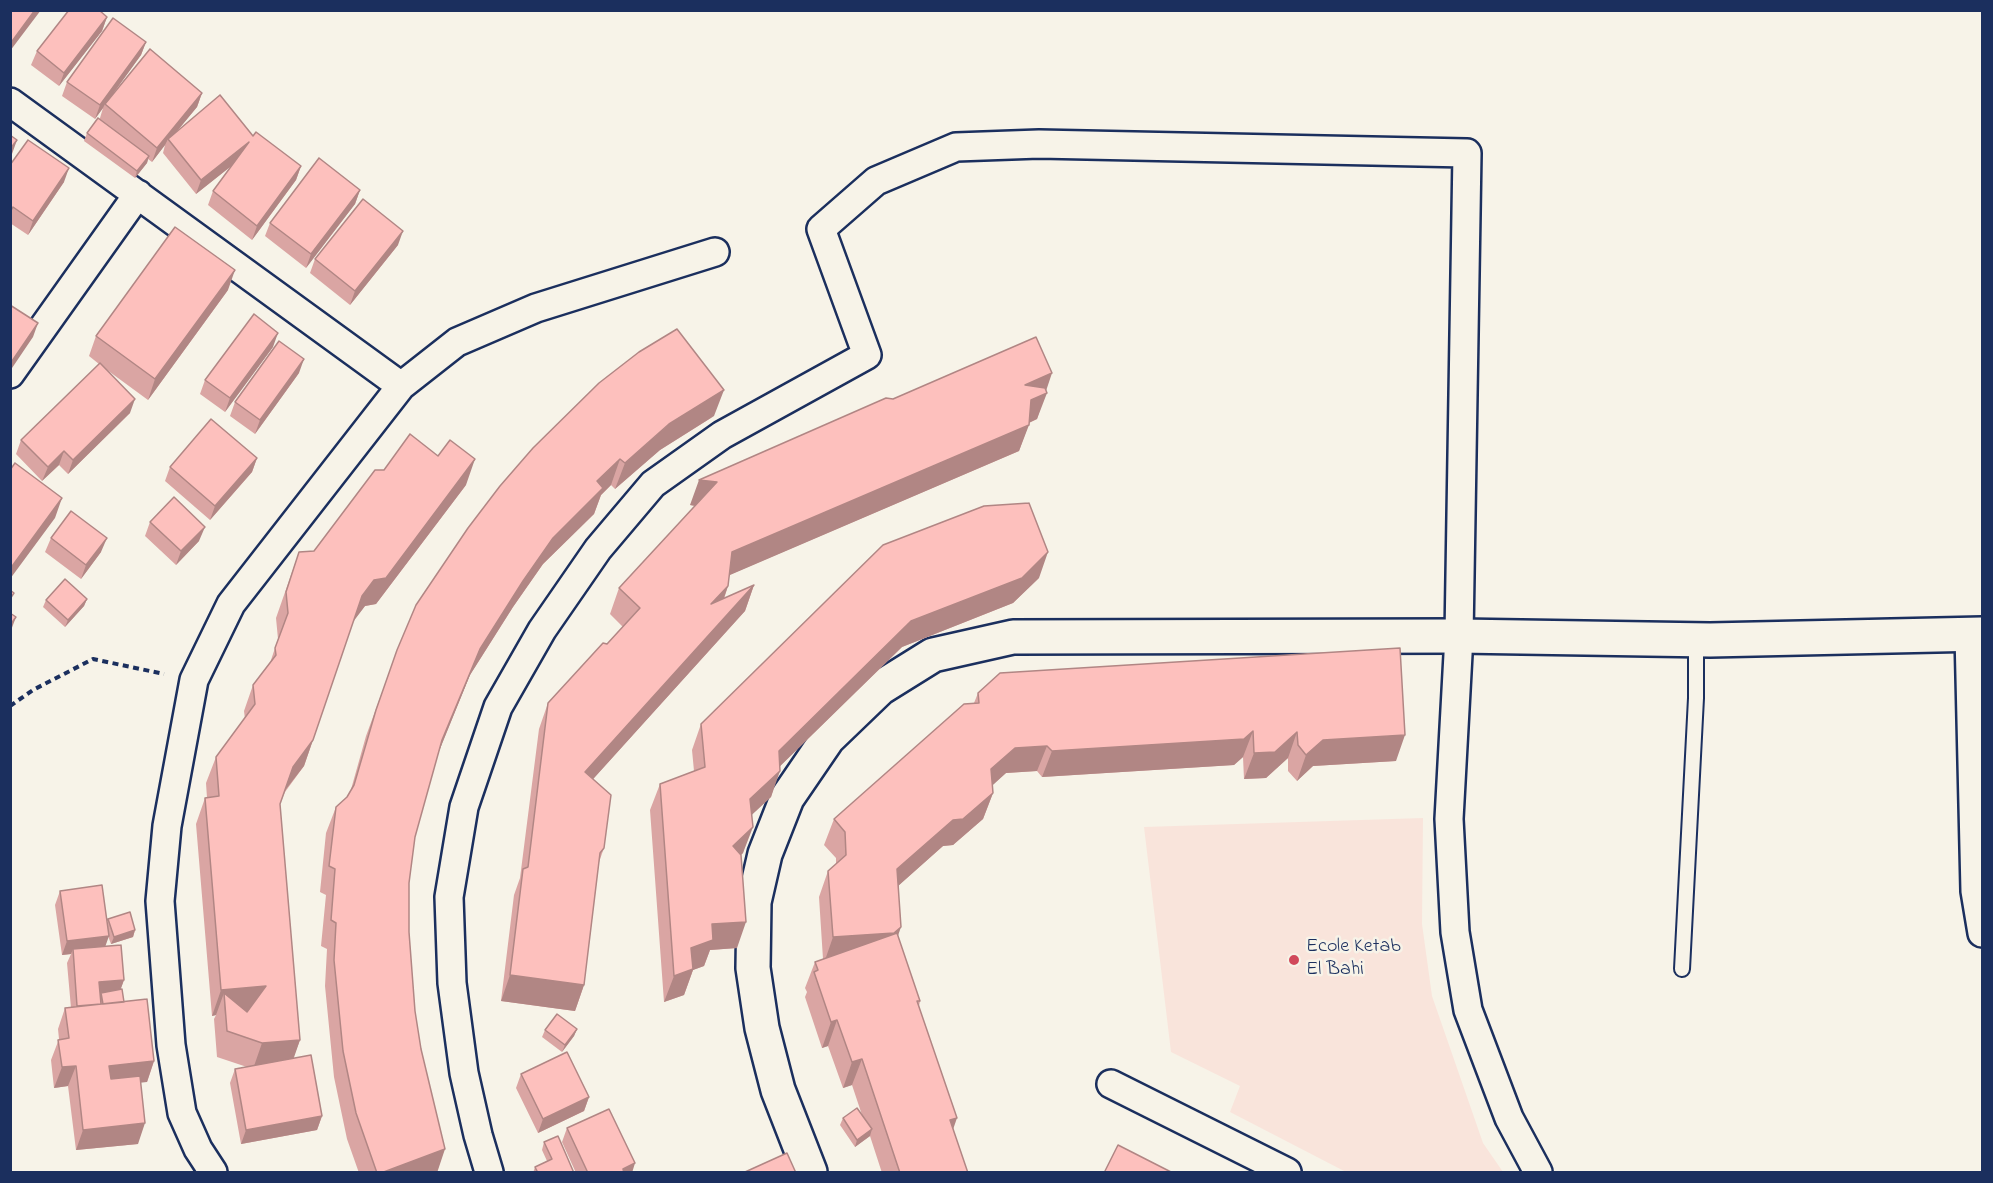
<!DOCTYPE html>
<style>
body{margin:0}
#map{position:relative;width:1993px;height:1183px;overflow:hidden;background:#f7f3e8;font-family:"Indie Flower",sans-serif}
canvas{display:block}
.frame{position:absolute;inset:0;border:12px solid #1b2f5e;pointer-events:none}
</style>
<div id="map">
<canvas width="1993" height="1183"></canvas>
<div class="frame"></div>
</div>
<script>
const ctx = document.querySelector('canvas').getContext('2d');
ctx.lineJoin = 'round';
function fillPath(path, color) { ctx.fillStyle = color; ctx.fill(path, 'evenodd'); }
const poly = rows => new Path2D(rows.map(r => 'M' + r).join(''));
function stroke(path, color, width, dash) { ctx.strokeStyle = color; ctx.lineWidth = width; ctx.lineCap = dash ? 'butt' : 'round'; ctx.setLineDash(dash || []); ctx.stroke(path); }
function drawText(font, color, halo, rows, align = 'center') {
  ctx.font = font + ' "Indie Flower",sans-serif'; ctx.lineWidth = 5; ctx.setLineDash([]); ctx.textBaseline = 'middle'; ctx.strokeStyle = halo; ctx.fillStyle = color; for (const [text, x, y, turn = 0] of rows) {
    ctx.save(); ctx.translate(x, y); ctx.rotate((+turn || 0) * Math.PI / 180); ctx.textAlign = isNaN(turn) ? turn : align; if (halo) ctx.strokeText(text, 0, 0); ctx.fillText(text, 0, 0); ctx.restore();
  }
}
const built = poly([
 [1423,818,1422,924,1432,996,1483,1143,1503,1172,1346,1172,1230,1112,1240,1086,1171,1052,1144,827]
]);
const path = poly([
 [10,706,33,690,93,659,164,674]
]);
const lane = poly([
 [1682,969,1696,698,1696,640]
]);
const street = poly([
 [10,102,401,386,231,604,194,680,167,826,160,901,171,1045,182,1113,198,1149,213,1172],
 [10,374,138,194],
 [401,386,457,342,536,308,715,252],
 [1969,634,1975,891,1982,933],
 [1111,1084,1287,1172],
 [489,1172,478,1135,464,1073,452,983,449,897,464,807,498,707,542,630,598,549,653,484,722,435,867,355,821,229,876,181,956,147,1039,144,1467,153,1459,636,1449,819,1455,932,1468,1010,1509,1118,1538,1172]
]);
const secondary = poly([
 [810,1172,778,1090,762,1028,753,968,754,902,765,854,787,798,828,738,880,688,933,655,1013,637,1459,636,1710,640,1982,634]
]);
const wall = poly([
 [107,17,102,31,59,86,31,65,37,51],
 [146,42,141,55,114,92,202,93,197,107,177,131,253,136,301,166,296,180,252,240,208,205,213,191,231,166,196,194,163,153,165,145,152,162,148,159,147,163,135,178,84,141,87,133,100,118,103,108,95,119,62,96,67,82],
 [10,165,64,182,28,235,10,223],
 [360,190,355,204,306,268,265,236,270,223],
 [398,245,350,305,310,273,315,259],
 [228,290,148,400,103,367,130,413,68,474,59,465,42,481,16,454,21,440,99,364,89,356,96,336],
 [273,347,225,412,200,394,205,380],
 [299,373,255,434,230,416,235,402],
 [1046,391,1037,419,1029,423,1019,451,729,575,728,586,724,599,754,585,745,611,593,779,604,848,599,862,584,985,575,1011,501,1001,514,895,520,878,539,729,548,703,607,644,623,627,610,614,619,588,695,506,690,505,893,399],
 [714,416,660,450,615,489,611,485,601,495,594,514,543,564,513,607,470,675,439,751,429,785,415,837,409,883,409,932,415,1011,437,1173,359,1173,347,1139,334,1077,325,986,327,949,321,946,326,895,320,892,326,833,336,807,347,797,350,793,366,736,388,676,468,528],
 [257,458,252,472,210,520,165,481,170,467],
 [466,485,376,604,365,606,354,620,304,766,285,792,280,804,300,1040,293,1058,322,1116,317,1130,241,1144,230,1083,235,1069,247,1067,217,1057,214,1019,216,1015,212,1016,196,824,205,798,207,798,206,783,216,757,245,719,244,711,253,685,270,663,278,639,276,618,299,552,314,551],
 [150,522,199,541,176,565,145,536],
 [51,538,101,552,81,579,45,552],
 [1039,578,1013,603,902,647,780,766,771,797,752,814,743,853,741,855,737,948,710,950,704,966,693,970,684,995,664,1002,650,810,660,784,694,771,692,750,701,724],
 [87,599,84,606,65,627,43,607,46,600],
 [1400,648,1396,761,1313,766,1297,781,1288,771,1288,758,1266,778,1244,779,1243,757,1234,765,1042,777,1037,771,1006,773,992,785,993,793,983,819,953,845,943,846,899,885,898,936,920,1001,919,1006,953,1129,968,1173,882,1173,870,1136,855,1147,840,1125,843,1118,862,1115,852,1085,843,1088,828,1046,822,1048,805,997,807,992,805,988,815,962,823,959,819,897,828,871,836,864,836,858,824,845,834,819,974,703,978,693],
 [60,891,107,923,108,919,135,930,133,937,111,944,108,936,105,946,124,980,120,990,124,1002,154,1061,147,1082,141,1082,138,1144,76,1150,68,1086,54,1088,51,1060,59,1039,58,1029,65,1008,71,1008,67,963,71,954,62,955,55,905],
 [577,1029,574,1036,562,1052,542,1037,545,1030],
 [521,1074,589,1097,584,1111,538,1133,516,1088],
 [567,1128,632,1173,576,1173,562,1142],
 [544,1142,574,1173,533,1173,535,1167,547,1161,542,1150]
]);
const shadedWall = poly([
 [35,10,41,10,10,51,10,44],
 [107,17,102,31,59,86,64,73],
 [146,42,141,55,105,105,105,104,103,108,95,119,100,105],
 [202,93,197,107,169,141,168,139,165,145,152,162,157,148],
 [17,140,12,154,10,156,10,149],
 [249,142,244,156,196,194,201,180],
 [149,156,147,163,135,178,137,171],
 [301,166,296,180,252,240,257,226],
 [69,168,64,182,28,235,33,221],
 [360,190,355,204,306,268,311,254],
 [403,231,398,245,350,305,355,291],
 [235,270,228,290,148,400,155,379],
 [38,323,33,337,10,371,10,364],
 [278,333,273,347,225,412,230,398],
 [304,359,299,373,255,434,260,420],
 [1052,373,1045,394,1047,393,1037,419,1022,426,1025,385],
 [724,390,714,416,660,450,615,489,625,463,669,424],
 [135,399,130,413,68,474,73,460],
 [1029,425,1019,451,723,578,732,552],
 [64,451,59,465,42,481,48,467],
 [257,458,252,472,210,520,215,506],
 [475,459,466,485,376,604,365,606,353,622,362,596,374,580],
 [620,459,611,485,601,495,594,514,543,564,513,607,470,675,433,766,442,740,480,649,523,581,553,538,597,481],
 [699,480,717,482,708,508,690,505],
 [62,498,55,518,10,579,10,569],
 [205,527,199,541,176,565,181,551],
 [107,538,101,552,81,579,86,565],
 [1048,552,1039,578,1013,603,902,647,769,777,779,751,911,621],
 [754,585,745,611,576,798,585,772],
 [728,586,719,612,711,604],
 [87,599,84,606,65,627,68,620],
 [16,617,10,633,10,625],
 [1253,731,1243,757,1234,765,1042,777,1052,751],
 [1297,732,1288,758,1266,778,1244,779,1254,753],
 [1405,735,1396,761,1313,766,1297,781,1306,755,1323,740],
 [313,740,304,766,283,793,293,767],
 [1047,746,1037,771,1006,773,982,795,991,769,1015,748],
 [780,771,771,797,741,825,750,799],
 [993,793,983,819,953,845,943,846,888,895,897,869,953,820],
 [753,827,743,853,723,872,733,846],
 [746,922,737,948,710,950,704,966,693,970,684,995,664,1002,674,976,691,948,712,924],
 [901,927,892,953,824,963,833,937],
 [135,930,133,937,111,944,114,937],
 [109,936,104,950,73,949,71,954,62,955,67,941],
 [510,975,584,985,575,1011,501,1001],
 [124,980,119,994,101,993,100,996,99,982],
 [266,986,257,1012,225,1015,224,993,216,1015,212,1016,221,990],
 [837,1020,828,1046,822,1048,831,1022],
 [577,1029,574,1036,562,1052,565,1045],
 [300,1040,291,1066,253,1069,262,1043],
 [862,1059,852,1085,843,1088,852,1062],
 [154,1061,147,1082,102,1087,109,1066],
 [76,1066,68,1086,54,1088,62,1067],
 [589,1097,584,1111,538,1133,543,1119],
 [322,1116,317,1130,241,1144,246,1130],
 [957,1118,948,1144,950,1120],
 [145,1123,138,1144,76,1150,83,1130],
 [872,1129,870,1136,855,1147,857,1140],
 [445,1149,437,1173,381,1173],
 [635,1163,632,1173,621,1173,623,1169]
]);
const building = poly([
 [10,10,35,10,10,44,10,10],
 [69,10,99,10,107,17,64,73,37,51,69,10],
 [113,18,146,42,100,105,67,82,113,18],
 [150,49,202,93,157,148,105,104,150,49],
 [220,95,253,136,256,132,301,166,257,226,213,191,249,142,201,180,168,139,220,95],
 [98,118,149,156,137,171,87,133,98,118],
 [10,135,17,140,10,149,10,135],
 [28,140,69,168,33,221,13,207,11,210,10,209,10,165,28,140],
 [319,158,360,190,311,254,270,223,319,158],
 [363,199,403,231,355,291,315,259,363,199],
 [175,227,235,270,155,379,96,336,175,227],
 [10,305,38,323,10,364,10,305],
 [254,314,278,333,230,398,205,380,254,314],
 [677,329,724,390,669,424,625,463,620,459,597,481,603,488,553,538,523,581,480,649,442,740,415,837,409,883,409,932,415,1011,421,1049,445,1149,381,1173,377,1173,356,1113,343,1051,334,960,336,923,331,920,335,869,329,866,336,807,347,797,354,785,376,710,397,650,416,605,468,528,500,486,533,448,599,383,639,352,677,329],
 [1036,337,1052,373,1025,385,1045,388,1047,393,1031,400,1029,425,732,552,728,586,711,604,754,585,585,772,611,795,604,848,600,853,584,985,510,975,523,869,528,867,548,703,603,643,607,644,640,608,619,588,717,482,699,480,886,398,893,399,1036,337],
 [279,341,304,359,260,420,235,402,279,341],
 [100,363,135,399,73,460,64,451,48,467,21,440,100,363],
 [211,419,257,458,215,506,170,467,211,419],
 [410,434,438,456,450,440,475,459,386,578,374,580,362,596,313,740,293,767,280,804,300,1040,262,1043,227,1031,224,993,247,1012,266,986,221,990,205,798,219,796,216,757,255,704,253,685,276,655,275,648,288,613,286,592,299,552,314,551,375,470,384,470,410,434],
 [15,463,62,498,10,569,10,470,15,463],
 [174,497,205,527,181,551,150,522,174,497],
 [1029,503,1048,552,1022,578,911,621,779,751,780,771,750,799,753,827,733,846,741,855,746,922,712,924,713,940,691,948,693,969,674,976,660,784,705,767,701,724,883,545,984,506,1029,503],
 [71,511,107,538,86,565,51,538,71,511],
 [65,579,87,599,68,620,46,600,65,579],
 [10,590,14,593,10,599,10,590],
 [10,613,16,617,10,625,10,613],
 [1400,648,1405,735,1323,740,1306,755,1298,745,1297,732,1275,752,1254,753,1253,731,1244,739,1052,751,1047,746,1015,748,991,769,993,793,963,819,953,820,897,869,901,927,894,933,833,937,828,871,846,855,845,832,834,819,964,704,979,703,978,693,1000,673,1400,648],
 [102,885,109,936,67,941,60,891,102,885],
 [130,912,135,930,114,937,108,919,130,912],
 [897,933,920,1001,917,1001,957,1118,950,1120,968,1173,900,1173,862,1059,852,1062,837,1020,831,1022,814,972,818,970,815,962,897,933],
 [121,945,124,980,99,982,101,1004,77,1006,73,949,121,945],
 [122,989,124,1002,103,1004,101,993,122,989],
 [147,999,154,1061,109,1066,111,1079,140,1076,145,1123,83,1130,76,1066,62,1067,58,1040,69,1038,65,1008,147,999],
 [557,1014,577,1029,565,1045,545,1030,557,1014],
 [567,1052,589,1097,543,1119,521,1074,567,1052],
 [311,1055,322,1116,246,1130,235,1069,311,1055],
 [857,1108,872,1129,857,1140,843,1118,857,1108],
 [609,1109,635,1163,623,1169,624,1173,588,1173,567,1128,609,1109],
 [558,1136,574,1173,538,1173,535,1167,552,1159,544,1142,558,1136],
 [1118,1145,1173,1173,1104,1173,1118,1145],
 [787,1153,796,1173,745,1172,787,1153]
]);
const markers = [
 [1294,960,6,"#d1495b"]
];
const poiNames = [
 ["Ecole Ketab",1306,948],
 ["El Bahi",1306,971]
];
fillPath(built, '#f9e4db');
stroke(lane, '#1b2f5e', 18);
stroke(street, '#1b2f5e', 32);
stroke(secondary, '#1b2f5e', 38);
stroke(path, '#1b2f5e', 4, [6, 4.5]);
stroke(lane, '#f7f3e8', 14);
stroke(street, '#f7f3e8', 27);
stroke(secondary, '#f7f3e8', 33);
fillPath(wall, '#daa5a3');
fillPath(shadedWall, '#b18684');
fillPath(building, '#fdc0bd');
stroke(building, '#b18684', 1.5);
for (const [x, y, r, color] of markers) { const dot = new Path2D(); dot.arc(x, y, r, 0, 2 * Math.PI); ctx.fillStyle = color; ctx.fill(dot); stroke(dot, '#f7f3e8', 2); }
drawText('20px', '#1b2f5e', '#f7f3e8', poiNames, 'left');
</script>
